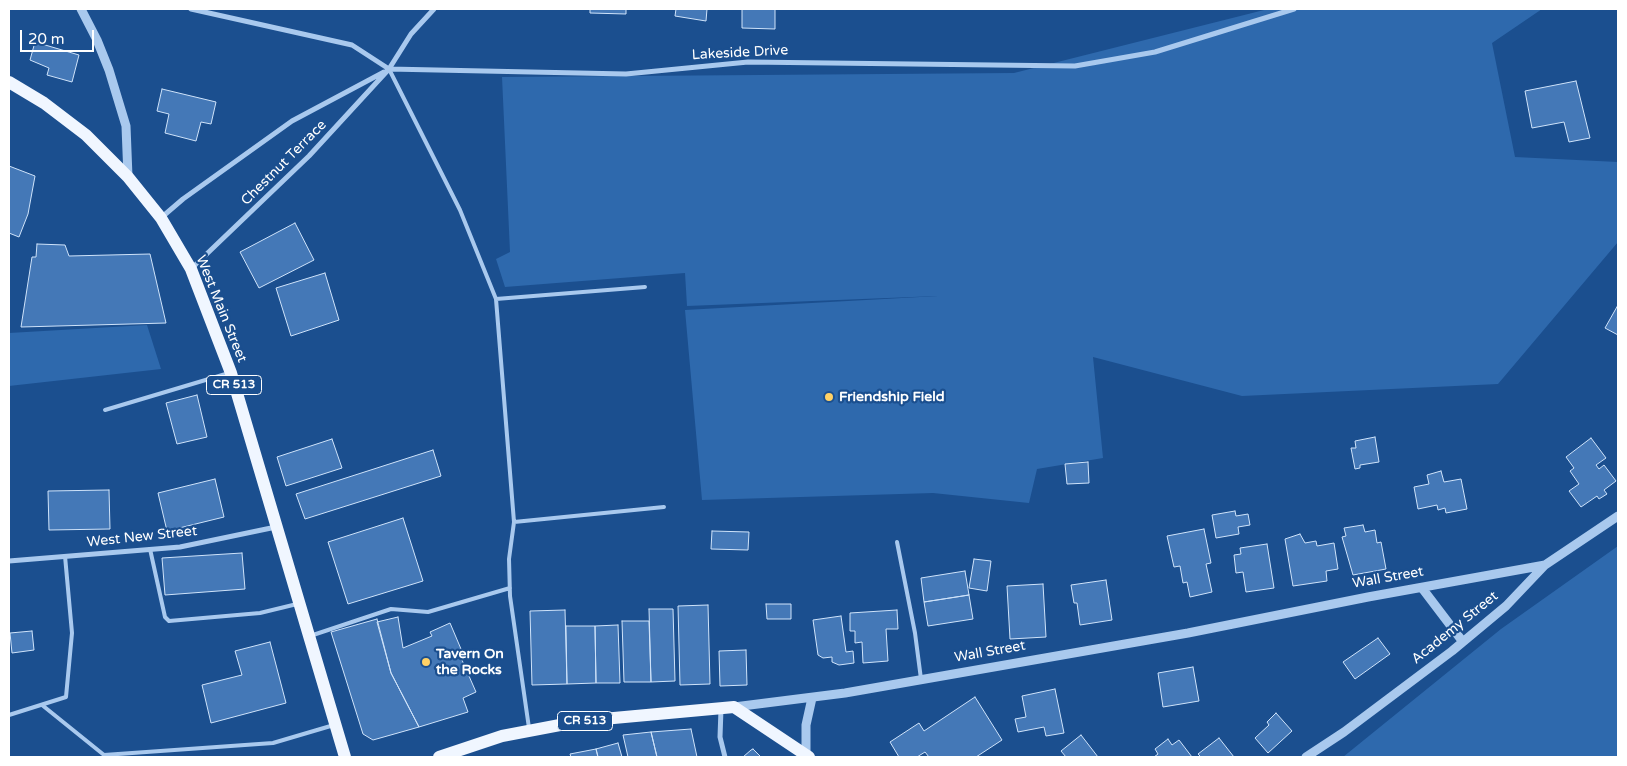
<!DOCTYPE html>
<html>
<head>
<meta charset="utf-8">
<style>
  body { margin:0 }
  #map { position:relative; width:1627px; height:766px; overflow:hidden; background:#1b4f8f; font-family:"Varela Round",sans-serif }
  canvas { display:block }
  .frame { position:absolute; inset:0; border:10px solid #fff; pointer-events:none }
  .scale { position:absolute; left:20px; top:30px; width:74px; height:22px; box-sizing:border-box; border:2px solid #fff; border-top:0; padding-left:6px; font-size:15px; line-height:18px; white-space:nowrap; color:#fff; -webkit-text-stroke:4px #1b4f8f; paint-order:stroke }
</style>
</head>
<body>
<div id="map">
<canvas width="1627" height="766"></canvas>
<div class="frame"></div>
<div class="scale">20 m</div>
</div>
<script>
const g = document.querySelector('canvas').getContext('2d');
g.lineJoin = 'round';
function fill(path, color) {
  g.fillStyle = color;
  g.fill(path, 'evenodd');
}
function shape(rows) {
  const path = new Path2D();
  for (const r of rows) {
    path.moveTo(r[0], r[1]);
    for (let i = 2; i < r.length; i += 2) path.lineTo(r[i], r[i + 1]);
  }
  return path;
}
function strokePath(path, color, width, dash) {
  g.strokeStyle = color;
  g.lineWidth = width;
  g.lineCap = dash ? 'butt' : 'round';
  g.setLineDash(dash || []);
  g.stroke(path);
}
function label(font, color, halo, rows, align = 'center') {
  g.font = font + ' "Varela Round",sans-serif';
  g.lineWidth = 4.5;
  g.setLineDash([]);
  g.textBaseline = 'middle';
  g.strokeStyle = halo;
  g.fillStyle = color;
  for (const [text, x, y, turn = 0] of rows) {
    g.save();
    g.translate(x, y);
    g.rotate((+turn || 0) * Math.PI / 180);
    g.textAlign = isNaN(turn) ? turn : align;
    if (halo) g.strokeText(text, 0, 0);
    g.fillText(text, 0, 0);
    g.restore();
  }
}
fill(shape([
  [1268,9,1542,9,1492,43,1515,157,1618,162,1618,242,1498,384,1242,396,1093,357,1103,458,1037,469,1029,503,933,493,702,500,685,310,938,296,687,306,685,273,505,287,496,259,510,252,502,77,1014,73],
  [147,325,161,369,9,386,9,333],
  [1618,546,1618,757,1343,757,1501,629]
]), '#2e69ad');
const building = shape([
  [590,9,626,9,626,14,590,13,590,9],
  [676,9,707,9,706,21,675,16,676,9],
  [742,9,775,9,775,29,742,28,742,9],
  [35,42,79,55,72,82,47,75,49,68,30,60,35,42],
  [1576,81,1590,138,1569,142,1564,122,1532,128,1525,91,1576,81],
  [162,89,216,102,211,124,201,122,196,141,165,133,169,114,157,111,162,89],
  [9,166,35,176,28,214,19,237,9,233,9,166],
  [295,223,314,260,259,288,240,252,295,223],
  [37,244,65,245,69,256,150,254,166,323,21,327,32,257,36,257,37,244],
  [325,273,339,320,291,336,276,288,325,273],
  [1618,305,1618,335,1605,328,1618,305],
  [197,395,207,437,177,444,166,403,197,395],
  [1375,437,1379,462,1360,465,1360,468,1355,469,1351,448,1356,448,1355,441,1375,437],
  [1591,438,1606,458,1596,465,1599,469,1604,465,1616,481,1604,490,1607,494,1599,499,1597,496,1581,507,1569,491,1579,484,1570,471,1574,468,1566,457,1591,438],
  [332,439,342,468,286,486,277,457,332,439],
  [433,450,441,476,305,519,296,494,433,450],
  [1088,462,1089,483,1067,484,1065,464,1088,462],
  [1441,471,1444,482,1461,479,1467,509,1446,513,1445,508,1438,510,1437,505,1418,509,1414,487,1429,484,1427,475,1441,471],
  [215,479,224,517,167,531,158,493,215,479],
  [109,490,110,529,49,530,48,491,109,490],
  [1235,511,1236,516,1248,514,1250,525,1238,527,1239,534,1216,538,1212,515,1235,511],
  [403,518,423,581,348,604,328,542,403,518],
  [1363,525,1365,532,1375,530,1377,543,1381,542,1386,569,1353,575,1342,537,1346,536,1344,528,1363,525],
  [1204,529,1211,563,1206,564,1212,592,1190,597,1187,582,1183,583,1180,566,1174,567,1167,536,1204,529],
  [712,531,749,532,748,550,711,549,712,531],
  [1300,534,1305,543,1316,541,1317,546,1334,543,1338,569,1326,571,1327,581,1293,586,1285,539,1300,534],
  [1267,544,1274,588,1246,592,1243,572,1236,573,1234,555,1241,554,1240,548,1267,544],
  [242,553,245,589,165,595,162,558,242,553],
  [974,559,991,561,987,591,969,588,974,559],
  [965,571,969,595,924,602,921,578,965,571],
  [1106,580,1112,620,1080,625,1077,603,1074,603,1071,585,1106,580],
  [1043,584,1046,637,1010,639,1007,586,1043,584],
  [969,595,973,619,928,626,924,602,969,595],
  [766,604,791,604,791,619,767,619,766,604],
  [708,605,710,684,680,685,678,606,708,605],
  [649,609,673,609,675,681,651,682,649,609],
  [565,610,567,684,532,685,530,611,565,610],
  [897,610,898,629,886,629,888,661,863,663,862,642,855,643,855,631,850,631,850,613,897,610],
  [841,616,846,652,853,651,854,663,839,665,832,662,832,657,823,658,818,655,813,620,841,616],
  [398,617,403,648,432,636,430,632,450,623,461,649,458,651,476,692,463,698,468,712,419,727,391,673,377,622,398,617],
  [377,619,391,673,419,727,373,740,363,734,331,632,377,619],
  [622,621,649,621,651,682,624,682,622,621],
  [618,625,620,683,596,683,595,626,618,625],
  [566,626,595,626,596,683,567,684,566,626],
  [32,631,34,650,12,653,10,633,32,631],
  [1378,638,1390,654,1355,679,1343,662,1378,638],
  [270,642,286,703,211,723,202,685,242,675,235,651,270,642],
  [746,650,747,685,720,686,719,651,746,650],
  [1193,667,1199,701,1163,707,1158,673,1193,667],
  [1055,689,1064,733,1046,736,1044,727,1018,732,1015,719,1026,717,1022,696,1055,689],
  [975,697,1002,740,976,757,929,757,925,752,917,757,899,757,890,742,919,723,924,731,975,697],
  [1276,713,1292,731,1268,753,1255,738,1269,725,1267,722,1276,713],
  [691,729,697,757,657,757,651,732,691,729],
  [651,732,657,757,628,757,623,735,651,732],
  [1081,735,1098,757,1066,757,1061,751,1081,735],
  [1219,738,1234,757,1201,757,1198,754,1219,738],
  [1168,739,1172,745,1179,740,1192,757,1154,757,1158,754,1155,749,1168,739],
  [618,743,622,757,598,757,596,749,618,743],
  [596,749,598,757,571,757,570,754,596,749],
  [753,749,761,757,743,757,751,750,753,749]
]);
fill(building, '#4478b7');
strokePath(building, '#cfe3fa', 1);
strokePath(shape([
  [389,69,460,210,496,299,514,522,509,559,510,596,529,728],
  [496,299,645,287],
  [105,410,229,373],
  [514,522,664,507],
  [897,542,915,633,921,679],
  [150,549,165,617,169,621,260,613,297,604],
  [310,636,391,609,428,612,510,588],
  [42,705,104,755,273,743,334,725],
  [9,715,66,697,72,633,65,556]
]), '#a9c9ee', 4);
strokePath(shape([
  [191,9,352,45,389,69,626,74,748,62,1075,66,1155,52,1294,9],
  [162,217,183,199,292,121,384,72],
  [191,269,309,156,389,69,411,34,434,9],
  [9,561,180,547,276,527],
  [721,709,720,737,725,757]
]), '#a9c9ee', 5);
strokePath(shape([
  [81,9,97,40,109,70,126,126,128,177],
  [1422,588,1463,642],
  [734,707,845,693,1188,633,1368,597,1545,565],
  [806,754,806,725,812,698],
  [1306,757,1344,732,1452,651,1506,606,1545,565,1618,516]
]), '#a9c9ee', 9);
strokePath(shape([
  [9,82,44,103,86,135,128,177,161,218,191,269,231,373,345,757],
  [439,757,502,736,581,721,734,707,809,757]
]), '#f0f6ff', 12);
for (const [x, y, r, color] of [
  [829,397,5,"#ffd166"],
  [426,662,5,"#ffd166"]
]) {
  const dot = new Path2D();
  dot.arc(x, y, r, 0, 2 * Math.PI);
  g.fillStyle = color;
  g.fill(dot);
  strokePath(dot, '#1b4f8f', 2);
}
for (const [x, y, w] of [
  [234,385,55],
  [585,721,55]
]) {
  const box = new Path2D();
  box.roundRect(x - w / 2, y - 9.5, w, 19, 4);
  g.fillStyle = '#1b4f8f';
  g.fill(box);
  strokePath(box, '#fff', 1);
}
label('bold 12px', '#fff', null, [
  ["CR 513",234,385],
  ["CR 513",585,721]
]);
label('14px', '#fff', '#1b4f8f', [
  ["Lakeside Drive",740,53,-3],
  ["Chestnut Terrace",284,163,-45],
  ["West Main Street",221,309,68],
  ["West New Street",142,537,-6],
  ["Wall Street",1388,578,-10],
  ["Academy Street",1455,628,-39],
  ["Wall Street",990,652,-10]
]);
label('bold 14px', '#fff', '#1b4f8f', [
  ["Friendship Field",839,397],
  ["Tavern On",436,654],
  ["the Rocks",436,670]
], 'left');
</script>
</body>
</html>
